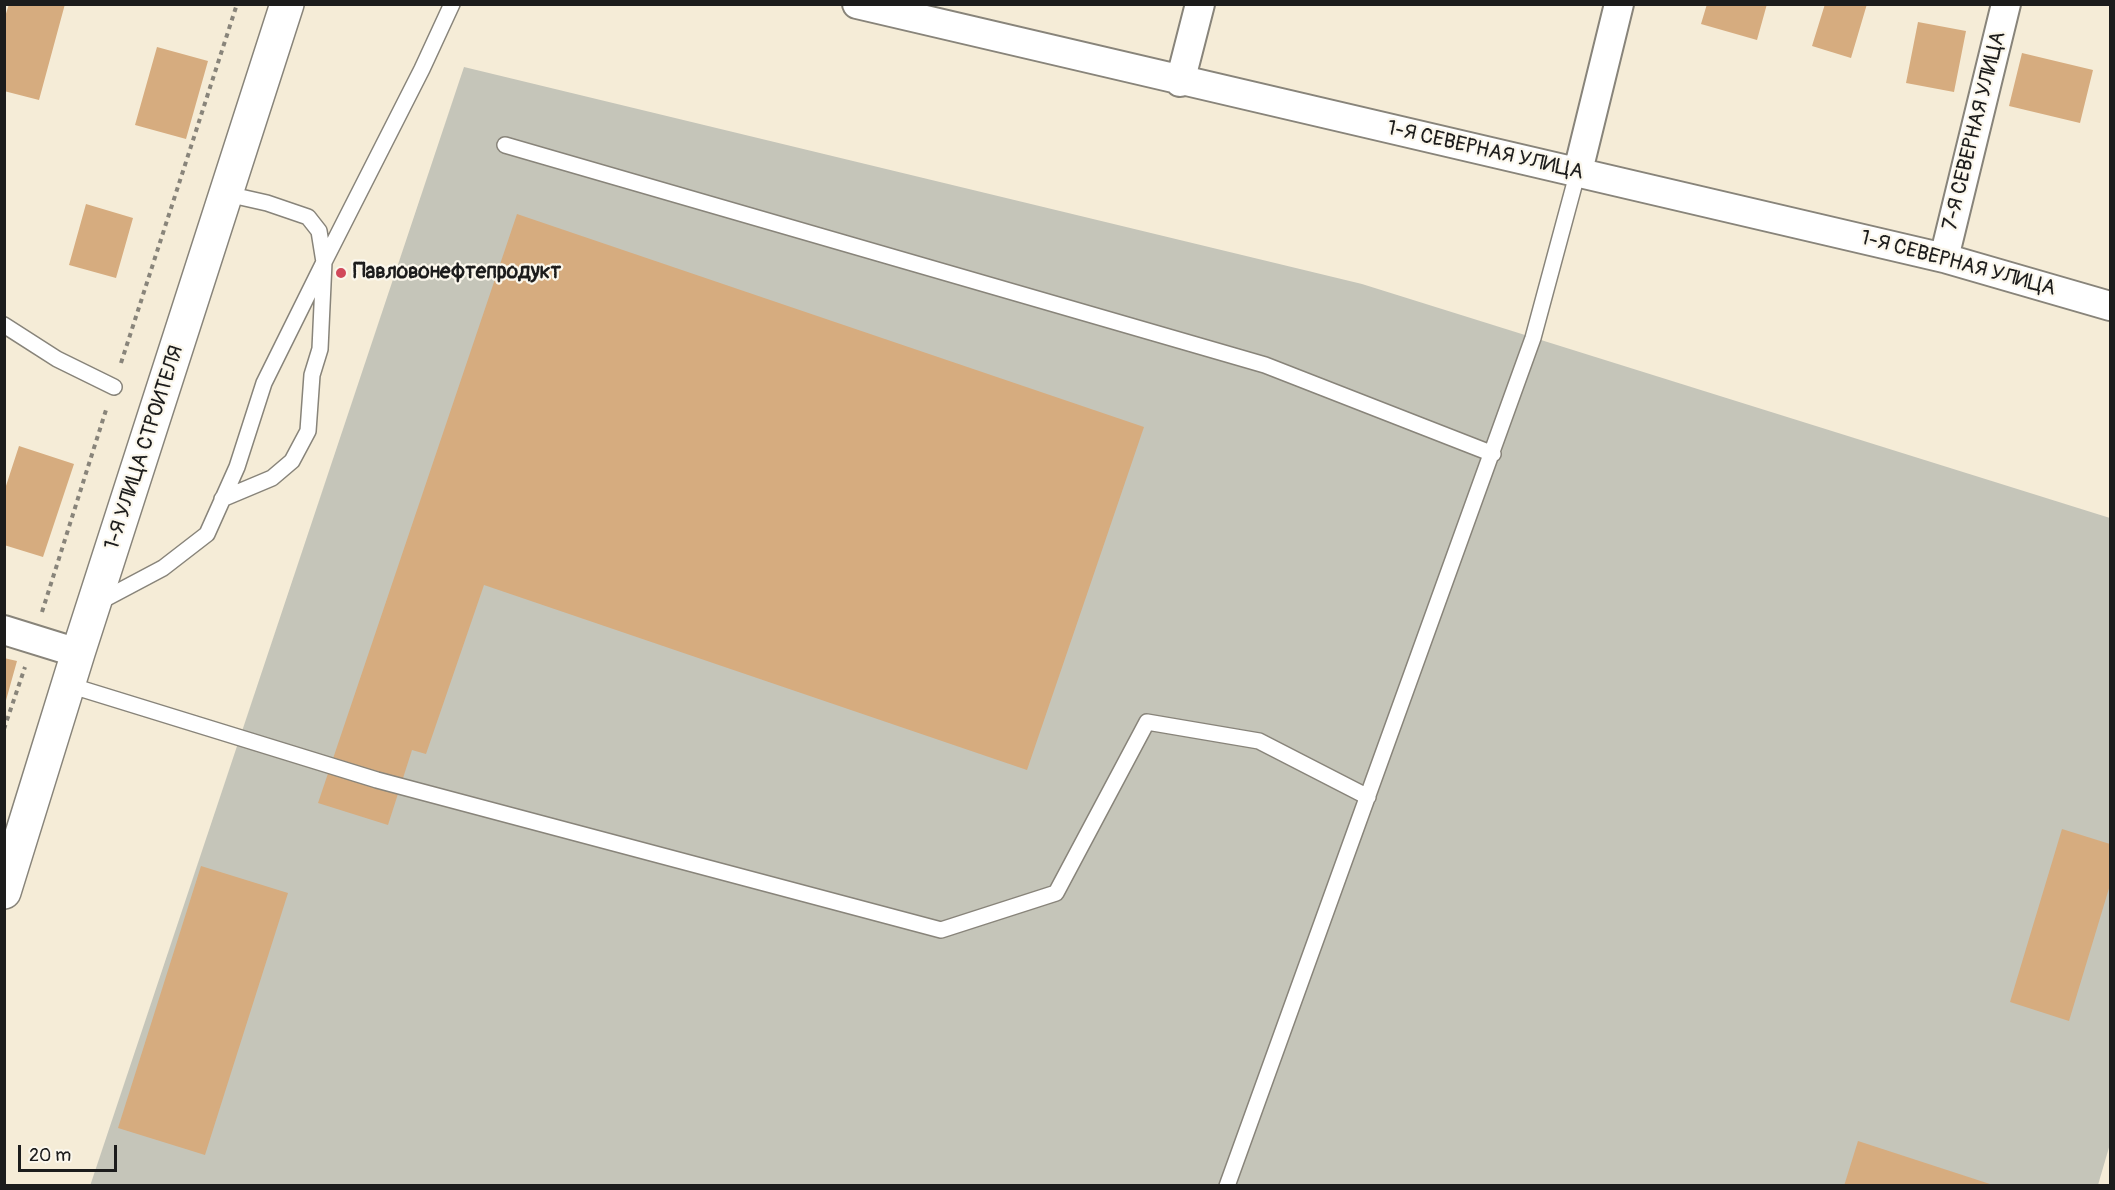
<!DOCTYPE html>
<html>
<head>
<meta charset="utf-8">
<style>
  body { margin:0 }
  #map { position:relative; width:2115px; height:1190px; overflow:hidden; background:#f5ecd7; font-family:Pangolin,sans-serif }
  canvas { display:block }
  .frame { position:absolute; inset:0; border:6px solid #1c1c1c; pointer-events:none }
  .scale { position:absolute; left:18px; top:1145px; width:99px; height:27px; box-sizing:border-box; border:3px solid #1c1c1c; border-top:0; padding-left:8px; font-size:18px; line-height:21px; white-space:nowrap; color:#1c1c1c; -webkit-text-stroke:4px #fbf7ec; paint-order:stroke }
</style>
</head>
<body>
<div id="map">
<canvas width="2115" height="1190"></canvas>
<div class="frame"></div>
<div class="scale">20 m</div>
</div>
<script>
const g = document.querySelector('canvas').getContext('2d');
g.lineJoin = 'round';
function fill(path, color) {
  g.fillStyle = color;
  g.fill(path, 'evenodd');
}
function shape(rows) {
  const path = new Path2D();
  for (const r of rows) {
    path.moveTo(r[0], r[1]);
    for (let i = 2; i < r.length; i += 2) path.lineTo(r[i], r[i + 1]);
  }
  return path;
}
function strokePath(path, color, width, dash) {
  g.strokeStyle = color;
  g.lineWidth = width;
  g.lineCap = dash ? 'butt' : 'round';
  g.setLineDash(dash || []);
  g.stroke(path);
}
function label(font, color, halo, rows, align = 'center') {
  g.font = font + ' Pangolin,sans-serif';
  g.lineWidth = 4.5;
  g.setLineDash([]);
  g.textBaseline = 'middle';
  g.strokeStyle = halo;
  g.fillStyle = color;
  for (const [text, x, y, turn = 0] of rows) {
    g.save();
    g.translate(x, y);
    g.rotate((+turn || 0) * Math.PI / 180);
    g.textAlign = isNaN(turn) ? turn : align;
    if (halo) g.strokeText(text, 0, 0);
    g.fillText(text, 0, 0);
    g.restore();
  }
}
fill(shape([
  [464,67,1362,284,2110,518,2110,1144,2098,1185,90,1186]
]), '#c5c5b9');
fill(shape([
  [9,4,65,4,39,100,4,91,4,20],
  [1707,4,1767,4,1757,40,1701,24],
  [1825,4,1867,4,1851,58,1812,46],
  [1918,22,1966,31,1954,92,1906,83],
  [157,47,208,61,186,139,135,125],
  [2022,53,2093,70,2080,123,2009,106],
  [86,204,133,218,116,278,69,265],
  [517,214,1144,427,1027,770,484,585,426,754,412,750,388,825,318,803],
  [19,446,74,464,43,557,4,545,4,492],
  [4,658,17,661,5,704,4,704],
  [2062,829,2110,844,2110,885,2069,1021,2010,1002],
  [201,866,288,893,205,1155,118,1128],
  [1858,1141,1993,1185,1993,1186,1844,1186]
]), '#d6ac7f');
const service = shape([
  [505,145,1265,365,1493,454],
  [4,325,57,359,114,387],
  [222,499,272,478,292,461,308,431,312,375,320,349,324,262,422,69,452,4],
  [97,603,163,568,207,534,237,467,264,383,324,262,319,231,308,217,267,203,227,194],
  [69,685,377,780,941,930,1056,893,1147,722,1259,741,1368,797],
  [1227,1186,1533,338,1578,171]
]);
const minor = shape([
  [857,4,1944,258,2110,306],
  [1180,82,1200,4],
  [1578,171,1619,4],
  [1944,258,2006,4],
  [4,630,78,653]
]);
const tertiary = shape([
  [4,892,78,653,287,4]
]);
strokePath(service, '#88847a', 18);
strokePath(minor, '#88847a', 32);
strokePath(tertiary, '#88847a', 36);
strokePath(shape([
  [121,363,237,4],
  [42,612,106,410],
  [4,729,25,667]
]), '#88847a', 4, [4.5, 4.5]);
strokePath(service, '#fff', 15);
strokePath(minor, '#fff', 28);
strokePath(tertiary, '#fff', 33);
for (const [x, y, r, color] of [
  [341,273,6,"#d1495b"]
]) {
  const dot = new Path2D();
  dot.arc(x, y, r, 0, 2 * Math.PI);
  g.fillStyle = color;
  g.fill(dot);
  strokePath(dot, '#fbf7ec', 2);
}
label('21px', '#1c1c1c', '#fbf7ec', [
  ["7-Я СЕВЕРНАЯ УЛИЦА",1975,131,-76],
  ["1-Я СЕВЕРНАЯ УЛИЦА",1485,151,13],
  ["1-Я СЕВЕРНАЯ УЛИЦА",1958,264,15],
  ["1-Я УЛИЦА СТРОИТЕЛЯ",145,448,-72]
]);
label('bold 21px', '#1c1c1c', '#fbf7ec', [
  ["Павловонефтепродукт",353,273]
], 'left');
</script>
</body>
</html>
